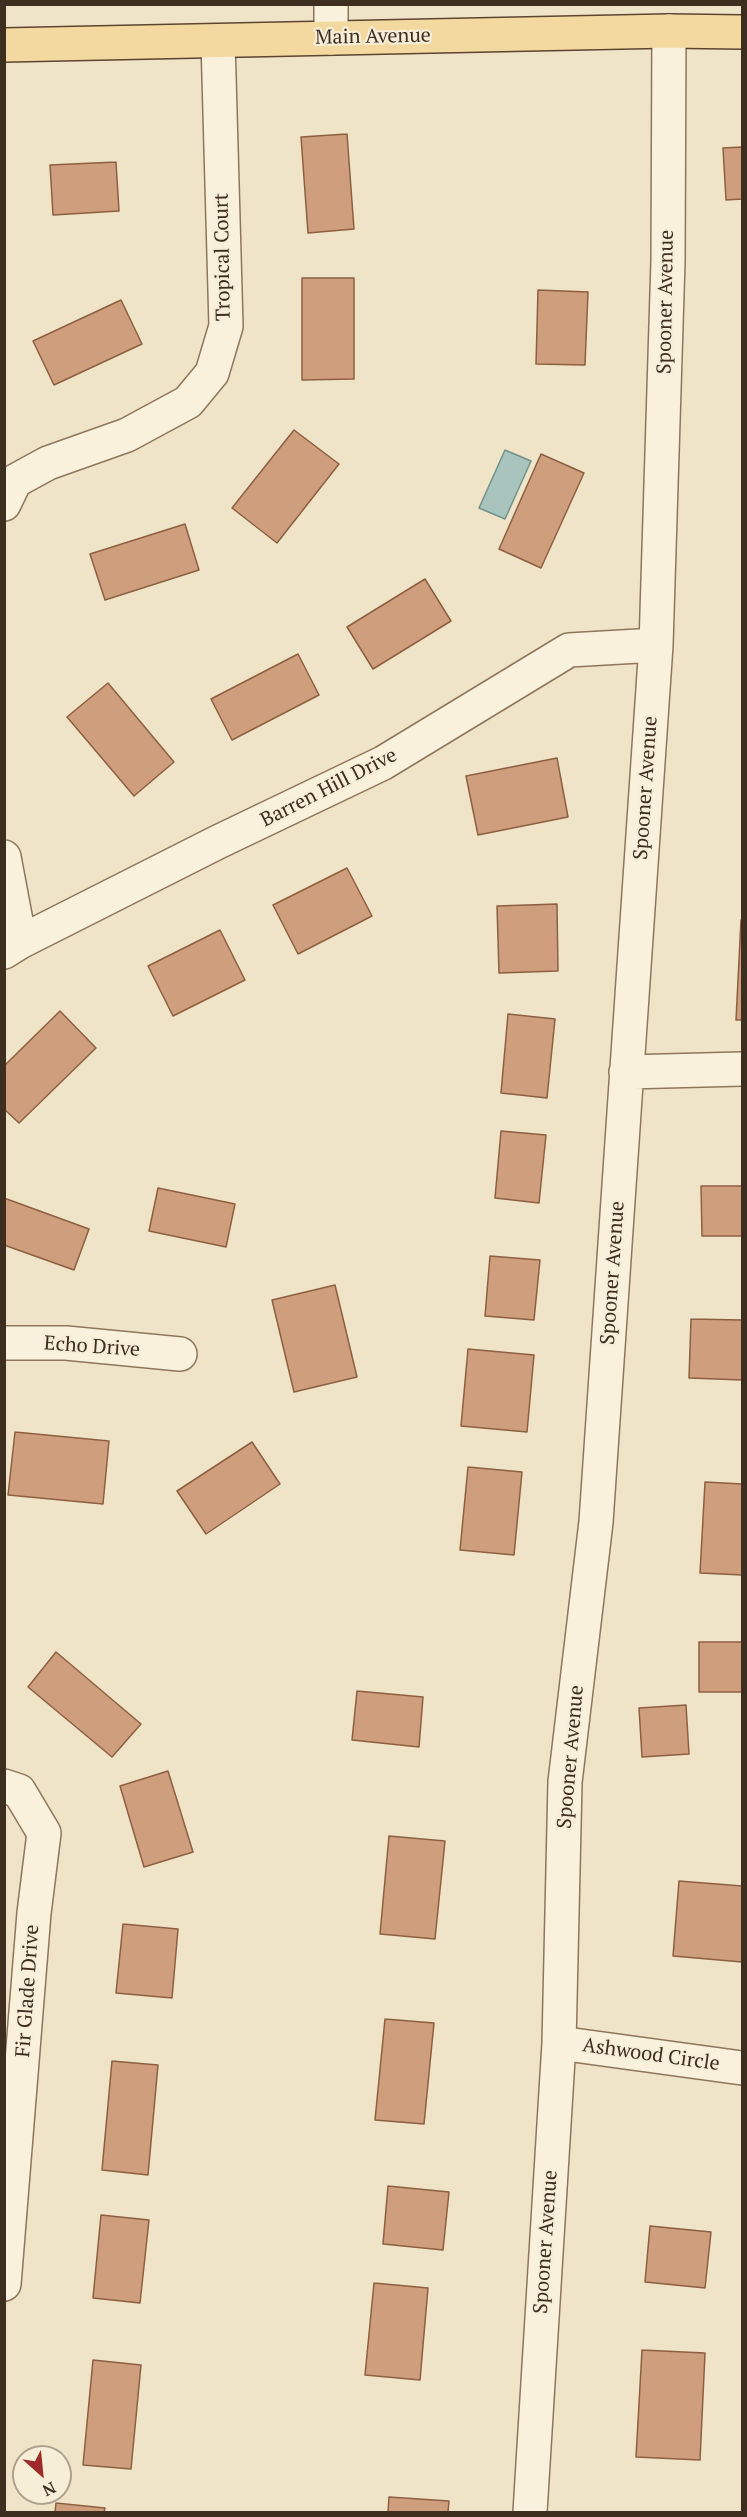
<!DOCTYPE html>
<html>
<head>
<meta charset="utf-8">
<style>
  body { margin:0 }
  #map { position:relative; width:747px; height:2517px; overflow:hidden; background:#f0e4c8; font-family:"PT Serif",serif }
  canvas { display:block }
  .frame { position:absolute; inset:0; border:6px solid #3d2e20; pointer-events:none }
  .north { position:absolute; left:12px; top:2445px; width:60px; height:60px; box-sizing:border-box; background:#f7eed8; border:2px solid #ada18e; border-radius:50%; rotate:153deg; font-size:16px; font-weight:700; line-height:24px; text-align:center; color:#3d2e20 }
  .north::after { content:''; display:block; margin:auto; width:21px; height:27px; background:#9e2a2b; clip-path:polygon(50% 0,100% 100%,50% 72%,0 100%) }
</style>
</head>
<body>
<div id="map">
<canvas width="747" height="2517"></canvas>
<div class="frame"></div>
<div class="north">N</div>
</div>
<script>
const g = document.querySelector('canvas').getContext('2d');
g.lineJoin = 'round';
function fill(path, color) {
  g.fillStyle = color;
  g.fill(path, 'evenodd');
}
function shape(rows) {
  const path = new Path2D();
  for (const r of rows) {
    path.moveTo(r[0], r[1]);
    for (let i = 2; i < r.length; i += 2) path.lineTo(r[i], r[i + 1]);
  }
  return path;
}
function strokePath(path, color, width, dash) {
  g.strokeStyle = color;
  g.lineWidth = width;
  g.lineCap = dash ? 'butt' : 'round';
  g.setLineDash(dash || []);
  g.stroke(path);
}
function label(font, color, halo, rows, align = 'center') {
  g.font = font + ' "PT Serif",serif';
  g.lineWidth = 4.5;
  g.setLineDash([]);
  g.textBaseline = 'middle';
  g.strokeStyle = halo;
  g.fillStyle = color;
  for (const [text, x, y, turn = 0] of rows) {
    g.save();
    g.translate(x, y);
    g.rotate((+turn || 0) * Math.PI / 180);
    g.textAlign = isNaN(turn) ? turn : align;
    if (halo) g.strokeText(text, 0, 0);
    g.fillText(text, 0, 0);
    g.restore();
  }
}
const water = shape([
  [505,450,531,461,505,519,479,508,505,450]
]);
fill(water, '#a9c4bc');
strokePath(water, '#6f938a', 1.5);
const building = shape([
  [347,134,354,229,308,233,301,137,347,134],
  [742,147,742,199,726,200,723,148,742,147],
  [116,162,119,211,53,215,50,165,116,162],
  [302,278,354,278,354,379,302,380,302,278],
  [538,290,588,292,585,365,536,364,538,290],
  [121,300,142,344,54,385,33,341,121,300],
  [294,430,339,464,277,543,232,508,294,430],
  [541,454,584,473,541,568,499,549,541,454],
  [185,524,199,570,105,600,90,554,185,524],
  [425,579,451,621,373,669,347,627,425,579],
  [298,654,319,695,232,740,211,699,298,654],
  [108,683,174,762,134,796,67,717,108,683],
  [557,758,568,817,478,835,466,776,557,758],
  [347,868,372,916,298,954,273,905,347,868],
  [557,904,558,971,499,973,497,906,557,904],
  [741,920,742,921,742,1020,736,1020,741,920],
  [220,930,245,980,173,1016,148,966,220,930],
  [60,1011,96,1048,19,1123,4,1109,4,1066,60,1011],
  [508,1014,555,1019,547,1098,501,1093,508,1014],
  [501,1131,546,1135,539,1203,495,1198,501,1131],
  [701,1186,742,1186,742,1236,702,1236,701,1186],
  [158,1188,235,1204,226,1247,149,1231,158,1188],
  [4,1198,89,1229,74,1270,4,1245,4,1198],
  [490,1256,540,1260,534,1320,485,1316,490,1256],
  [335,1285,357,1377,294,1392,272,1300,335,1285],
  [691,1319,742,1320,742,1380,689,1378,691,1319],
  [468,1349,534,1355,527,1432,461,1426,468,1349],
  [15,1432,109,1441,103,1504,8,1495,15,1432],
  [252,1442,280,1484,206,1534,177,1491,252,1442],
  [468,1467,522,1472,514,1555,460,1550,468,1467],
  [705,1482,742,1484,742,1575,700,1573,705,1482],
  [699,1642,742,1642,742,1692,699,1692,699,1642],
  [56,1652,141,1724,112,1757,28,1687,56,1652],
  [357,1691,423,1697,419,1747,352,1740,357,1691],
  [686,1705,689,1754,642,1757,639,1708,686,1705],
  [168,1771,193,1852,144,1867,120,1786,168,1771],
  [389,1836,445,1841,435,1939,380,1934,389,1836],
  [679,1881,742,1886,742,1962,673,1956,679,1881],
  [123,1924,178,1929,172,1998,116,1993,123,1924],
  [385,2019,434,2023,424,2124,375,2120,385,2019],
  [112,2061,158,2065,148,2175,102,2170,112,2061],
  [388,2186,449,2192,443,2250,383,2244,388,2186],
  [101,2215,149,2220,140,2303,93,2298,101,2215],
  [650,2226,711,2232,705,2288,645,2282,650,2226],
  [374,2283,428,2288,420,2380,365,2375,374,2283],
  [642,2350,705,2353,700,2460,636,2457,642,2350],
  [93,2360,141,2365,131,2469,83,2465,93,2360],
  [389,2497,449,2501,448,2512,388,2512,389,2497],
  [56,2503,105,2508,104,2512,55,2512,56,2503]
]);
fill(building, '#cf9f7d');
strokePath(building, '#8d5f41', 1.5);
const minor = shape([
  [331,4,331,38],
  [4,504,15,481,48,463,127,435,188,402,212,373,226,326,218,41],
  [4,857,20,942],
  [4,952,20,942,218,842,383,763,569,650,656,645],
  [626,1072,742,1069],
  [4,1343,66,1343,180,1354],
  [4,1786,19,1791,44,1833,34,1913,4,2284],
  [559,2043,742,2068],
  [530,2512,559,2043,565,1782,596,1522,656,645,668,261,669,31]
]);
const major = shape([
  [4,45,669,31,742,32]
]);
strokePath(minor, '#8d765c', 36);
strokePath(major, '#5b4430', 36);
strokePath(minor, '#faf1dc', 33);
strokePath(major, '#f3d9a0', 33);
label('20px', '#3d2e20', '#f7eed8', [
  ["Main Avenue",373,37,-1],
  ["Tropical Court",223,257,-91],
  ["Spooner Avenue",666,302,-89],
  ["Barren Hill Drive",329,788,-27],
  ["Spooner Avenue",646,788,-86],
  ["Spooner Avenue",613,1273,-86],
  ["Echo Drive",92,1347,4],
  ["Spooner Avenue",571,1757,-85],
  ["Fir Glade Drive",28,1991,-86],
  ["Ashwood Circle",651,2055,8],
  ["Spooner Avenue",546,2242,-86]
]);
</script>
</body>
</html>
